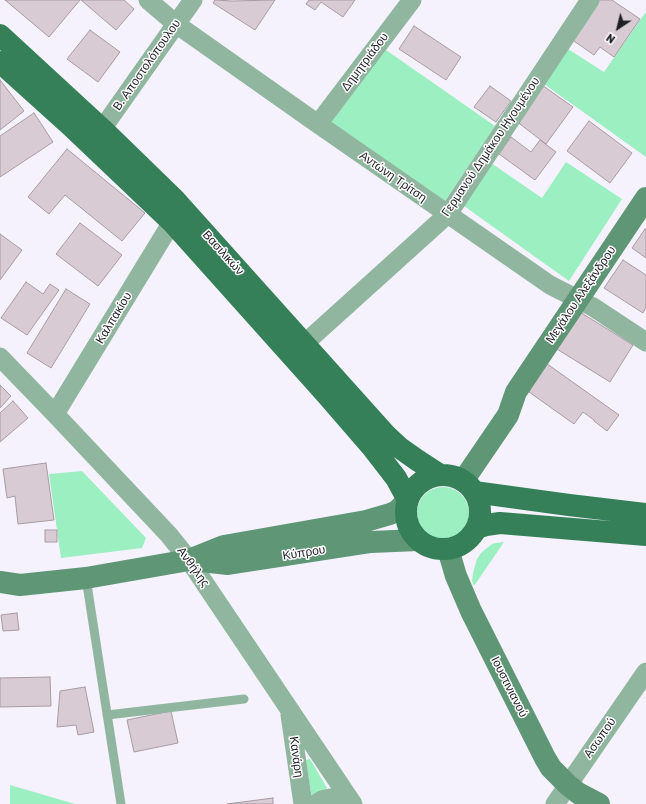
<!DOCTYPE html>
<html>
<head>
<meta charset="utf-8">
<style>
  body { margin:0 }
  #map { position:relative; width:646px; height:804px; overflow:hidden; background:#f5f2fd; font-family:Rubik,sans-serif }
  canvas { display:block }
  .north { position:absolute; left:598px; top:8px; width:40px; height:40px; -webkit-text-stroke:3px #fff; paint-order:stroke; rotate:215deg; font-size:11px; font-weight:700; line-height:16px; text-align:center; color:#1f1e23 }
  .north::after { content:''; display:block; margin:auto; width:14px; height:18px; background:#1f1e23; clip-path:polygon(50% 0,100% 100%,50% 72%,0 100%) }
</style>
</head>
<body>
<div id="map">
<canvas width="646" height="804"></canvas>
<div class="north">N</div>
</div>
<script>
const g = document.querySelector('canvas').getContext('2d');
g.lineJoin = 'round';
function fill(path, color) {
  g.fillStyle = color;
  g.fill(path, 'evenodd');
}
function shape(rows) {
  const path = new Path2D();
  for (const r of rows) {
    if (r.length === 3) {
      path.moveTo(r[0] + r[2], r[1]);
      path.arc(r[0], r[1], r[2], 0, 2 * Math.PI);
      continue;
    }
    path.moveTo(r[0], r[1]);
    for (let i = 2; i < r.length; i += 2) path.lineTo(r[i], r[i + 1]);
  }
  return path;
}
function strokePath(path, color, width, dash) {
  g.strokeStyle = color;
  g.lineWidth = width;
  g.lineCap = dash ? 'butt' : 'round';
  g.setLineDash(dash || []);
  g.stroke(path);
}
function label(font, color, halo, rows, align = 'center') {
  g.font = font + ' Rubik,sans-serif';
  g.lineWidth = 3;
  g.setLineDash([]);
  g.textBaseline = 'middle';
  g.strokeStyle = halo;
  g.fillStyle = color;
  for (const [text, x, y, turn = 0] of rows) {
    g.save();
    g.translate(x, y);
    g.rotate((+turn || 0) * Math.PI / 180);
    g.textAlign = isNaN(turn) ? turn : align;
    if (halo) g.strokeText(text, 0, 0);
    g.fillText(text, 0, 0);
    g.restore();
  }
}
fill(shape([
  [645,13,646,13,646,157,544,84,568,49,604,72],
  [386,50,495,126,445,201,331,122],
  [566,162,622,199,569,281,464,206,491,163,542,198],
  [82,471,146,538,142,548,61,558,49,474],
  [443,513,26],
  [504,542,474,586,472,581,473,573,477,559,481,553,487,548,492,544,496,543],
  [310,759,327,788,312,799,306,760],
  [10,785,75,804,10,804]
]), '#9befc1');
const building = shape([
  [5,0,80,0,49,37,5,0],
  [81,0,124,0,134,9,116,30,81,0],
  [215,0,232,1,275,0,255,30,213,3,215,0],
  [309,0,355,0,343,17,321,2,315,10,306,4,309,0],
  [598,0,612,0,640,19,614,57,600,47,594,55,571,39,598,0],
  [414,26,461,57,446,80,399,49,414,26],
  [90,30,120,52,98,82,67,59,90,30],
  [0,80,24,111,0,130,0,80],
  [542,85,573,107,546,144,516,121,542,85],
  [490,86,511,101,496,122,474,107,490,86],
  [34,113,53,142,0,177,0,136,34,113],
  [589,121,632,153,610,183,567,151,589,121],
  [511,137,531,152,540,140,556,152,535,180,499,154,511,137],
  [67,149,145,213,122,241,65,195,49,214,28,197,67,149],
  [80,223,122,255,98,286,56,254,80,223],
  [645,229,646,229,646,258,632,248,645,229],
  [0,234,22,250,0,280,0,234],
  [623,260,646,275,646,307,643,313,604,288,623,260],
  [26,282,43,294,50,284,59,290,27,335,1,318,26,282],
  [66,289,90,304,51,368,27,353,66,289],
  [575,309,633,345,610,382,552,346,575,309],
  [543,361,619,415,607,431,594,421,594,420,583,412,574,424,529,392,543,361],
  [0,385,11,396,0,408,0,385],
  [13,401,28,418,0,442,0,413,13,401],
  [46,463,54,520,18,524,15,496,7,498,3,469,46,463],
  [45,530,57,530,57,542,45,542,45,530],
  [17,613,19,630,3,631,1,615,17,613],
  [50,677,51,706,0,707,0,678,50,677],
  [85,687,94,732,78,735,76,725,57,727,60,691,85,687],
  [171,711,178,743,134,752,127,720,171,711],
  [273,798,273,804,227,804,273,798]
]);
fill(building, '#d9cbd4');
strokePath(building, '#a89ba3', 1);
strokePath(shape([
  [86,578,121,804],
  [107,715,244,699]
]), '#91b69f', 9);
strokePath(shape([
  [148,0,176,24,318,124,550,285,593,307,646,342],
  [318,124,412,0],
  [102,129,193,0],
  [304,344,448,214,590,0],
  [0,357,55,414,169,535,189,560,353,804],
  [55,414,172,222],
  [290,715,303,804],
  [316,804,322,800,330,798,337,798,351,802],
  [555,804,646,672]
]), '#91b69f', 19);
strokePath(shape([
  [463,481,508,415,516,392,646,198],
  [448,549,456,576,471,611,545,758,551,768,568,785,578,793,599,804],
  [192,560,228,564,371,542,418,540],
  [0,582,20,585,86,578,189,560,224,546,366,521,390,514,397,511,407,501]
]), '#5e9676', 22);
strokePath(shape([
  [0,35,102,129,176,201,386,435,400,448,417,460,440,475],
  [0,62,70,125,172,222,326,394,372,447,396,478,408,500],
  [443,512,37],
  [474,492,569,505,646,514],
  [477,528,486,525,500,523,646,535]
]), '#358059', 22);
label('12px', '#1f1e23', '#fff', [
  ["Δημητριάδου",365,62,-53],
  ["Β. Αποστολόπουλου",147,65,-55],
  ["Γερμανού Δημάκου Ηγουμένου",491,147,-56],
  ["Αντώνη Τρίτση",393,177,35],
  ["Βασιλικών",223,253,48],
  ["Μεγάλου Αλεξάνδρου",581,295,-56],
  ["Καλπακίου",114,318,-59],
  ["Κύπρου",304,553,-9],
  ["Ανθήλης",193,567,54],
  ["Ιουστινιανού",509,687,63],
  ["Ασωπού",600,738,-55],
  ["Κανάρη",296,757,82]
]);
</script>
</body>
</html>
